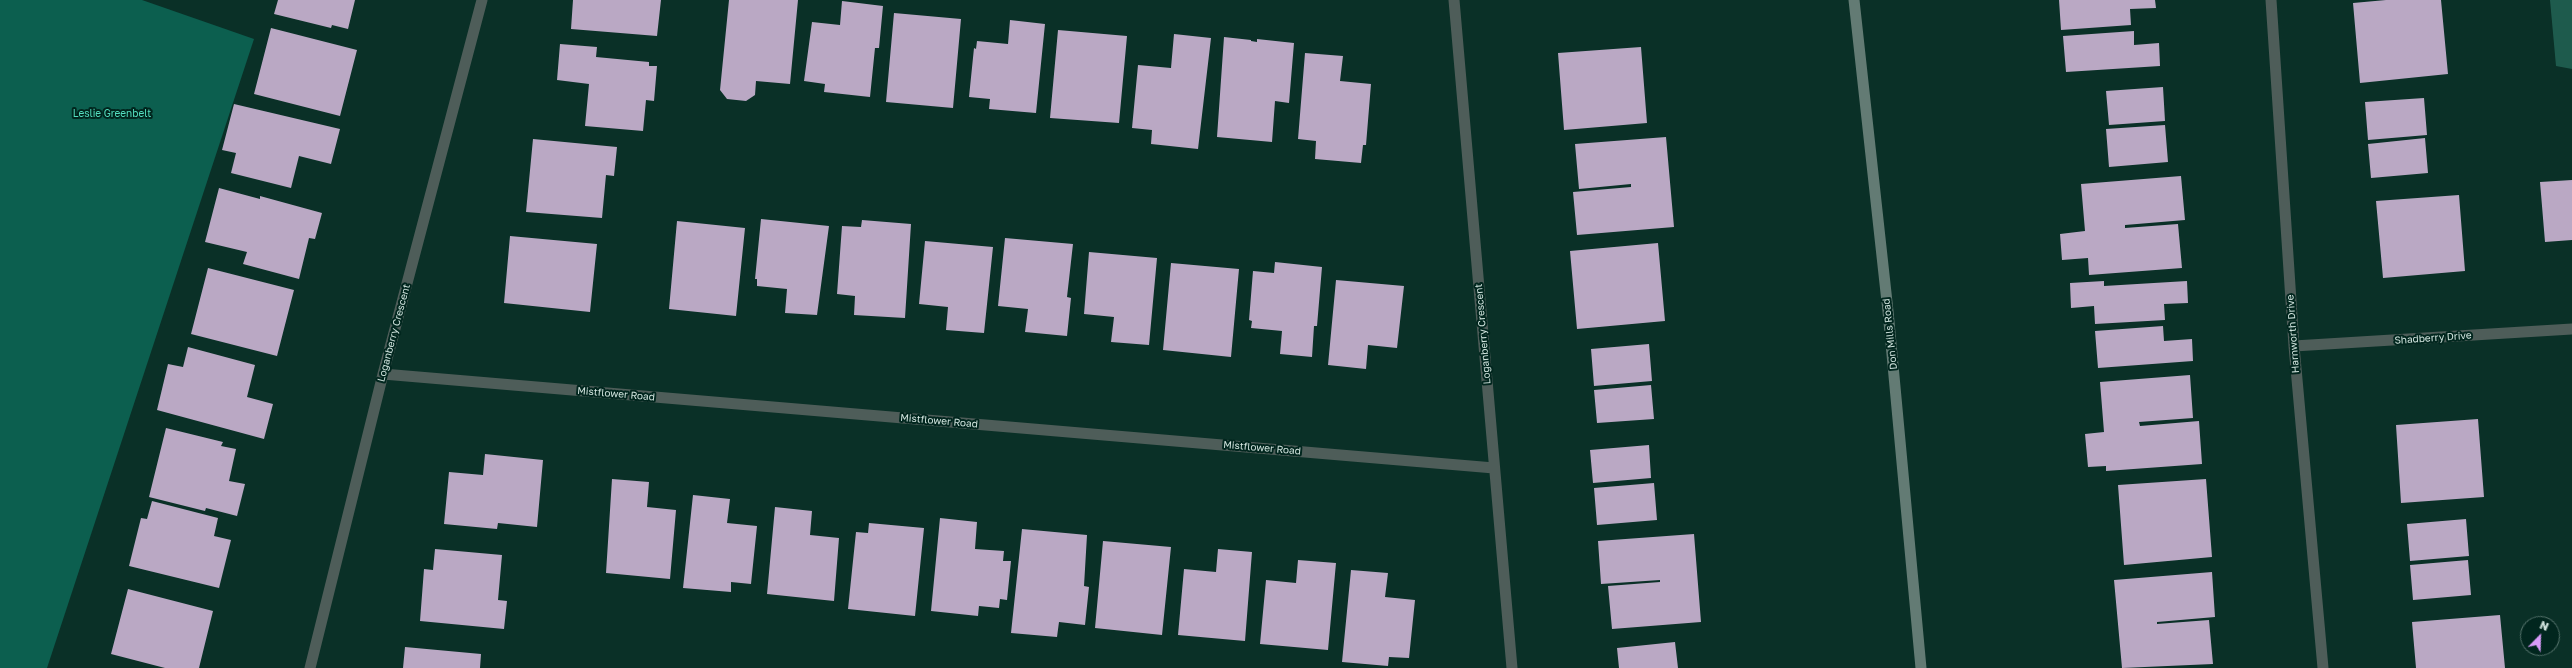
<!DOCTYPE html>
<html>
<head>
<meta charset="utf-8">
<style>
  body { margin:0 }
  #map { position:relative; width:2572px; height:668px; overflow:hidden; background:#0a3027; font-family:"Golos Text",sans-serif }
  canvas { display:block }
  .north { position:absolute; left:2520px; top:616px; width:40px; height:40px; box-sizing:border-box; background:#01261e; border:1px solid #54726b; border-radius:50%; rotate:23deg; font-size:11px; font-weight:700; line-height:16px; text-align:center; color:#d1e4de }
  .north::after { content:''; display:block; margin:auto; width:14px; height:18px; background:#d89bf8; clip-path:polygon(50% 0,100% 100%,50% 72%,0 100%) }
</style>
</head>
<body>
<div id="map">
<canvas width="2572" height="668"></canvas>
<div class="north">N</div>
</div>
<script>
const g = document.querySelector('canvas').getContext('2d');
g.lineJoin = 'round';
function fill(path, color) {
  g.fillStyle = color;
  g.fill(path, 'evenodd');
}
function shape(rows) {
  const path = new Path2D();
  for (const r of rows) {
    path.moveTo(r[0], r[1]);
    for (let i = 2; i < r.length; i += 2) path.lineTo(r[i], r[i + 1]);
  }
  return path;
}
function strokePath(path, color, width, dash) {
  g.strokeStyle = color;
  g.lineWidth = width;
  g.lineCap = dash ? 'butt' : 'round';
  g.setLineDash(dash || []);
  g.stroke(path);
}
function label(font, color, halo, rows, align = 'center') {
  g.font = font + ' "Golos Text",sans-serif';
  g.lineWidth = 4;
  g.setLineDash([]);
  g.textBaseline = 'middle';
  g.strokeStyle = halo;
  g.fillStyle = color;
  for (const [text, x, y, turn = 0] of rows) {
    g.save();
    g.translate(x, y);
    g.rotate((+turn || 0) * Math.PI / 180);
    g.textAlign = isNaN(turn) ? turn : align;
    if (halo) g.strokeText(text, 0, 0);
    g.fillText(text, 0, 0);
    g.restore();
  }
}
fill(shape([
  [2550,0,2572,0,2572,69,2556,66]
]), '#1e5b4d');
fill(shape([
  [0,0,142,0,254,39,47,668,0,668]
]), '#0c5f4f');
fill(shape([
  [278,0,355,0,348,29,332,25,331,28,274,14],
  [573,0,661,0,657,36,571,29],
  [729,0,798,0,790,84,756,81,755,95,746,101,727,99,720,90],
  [2059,0,2155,0,2156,8,2130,9,2131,25,2061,30],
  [2386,0,2441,0,2448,74,2360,83,2353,3],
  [842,1,883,6,879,48,875,48,870,97,824,92,825,84,804,81,812,22,840,25],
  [894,13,961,19,953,108,886,102],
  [1010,20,1045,24,1036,113,989,109,990,99,969,97,974,48,976,49,977,41,1008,44],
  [271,28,357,50,340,116,254,94],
  [1058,30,1127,36,1119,123,1050,118],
  [2134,31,2134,45,2159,43,2160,66,2066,72,2063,36],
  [1174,34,1211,38,1198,149,1151,144,1152,130,1132,128,1138,65,1171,68],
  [1224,37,1251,40,1251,41,1257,42,1257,39,1294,43,1289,103,1275,101,1272,142,1217,137],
  [560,44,597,47,596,57,649,62,649,66,657,66,654,101,646,100,643,131,585,126,589,84,557,80],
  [1641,47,1647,123,1564,130,1558,53],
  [1305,53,1343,56,1340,81,1371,84,1366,145,1363,145,1361,163,1315,159,1316,141,1298,139],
  [2163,87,2165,121,2109,125,2106,91],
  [2424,98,2427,135,2368,140,2365,102],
  [234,104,340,129,331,164,299,156,291,188,231,173,236,153,222,150],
  [2165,125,2168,162,2109,167,2106,129],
  [1666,137,1674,227,1577,235,1573,192,1631,187,1631,184,1579,189,1575,144],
  [2425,138,2428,173,2371,178,2368,144],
  [533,139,617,147,614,176,606,175,602,218,526,212],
  [2181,176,2185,220,2125,225,2125,228,2178,224,2182,268,2089,275,2088,258,2062,260,2060,234,2085,231,2081,184],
  [2572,180,2572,240,2545,242,2540,182],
  [219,188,260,199,260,196,322,213,315,239,309,238,299,279,243,264,247,252,205,242],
  [2459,195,2465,271,2383,278,2376,201],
  [761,219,829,226,817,315,785,313,787,289,757,286,757,279,755,279],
  [862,220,911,224,905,318,854,315,855,296,837,294,842,226,861,227],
  [677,221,745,228,736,316,669,309],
  [510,236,597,244,590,312,504,303],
  [1005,238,1073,244,1067,297,1071,298,1067,336,1025,332,1028,309,998,306],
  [925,241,993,247,984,333,946,330,948,307,919,304],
  [1658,243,1665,321,1577,329,1570,251],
  [1089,252,1157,258,1149,345,1111,342,1114,317,1084,314],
  [1275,262,1322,267,1317,326,1314,326,1312,357,1280,354,1282,331,1251,328,1252,321,1249,320,1253,271,1274,273],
  [1171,263,1239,269,1231,357,1163,350],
  [208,268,294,290,277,356,191,334],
  [1336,280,1404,286,1397,348,1368,345,1366,369,1328,365],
  [2104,281,2104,286,2187,281,2188,303,2164,304,2165,320,2095,324,2094,306,2071,308,2070,283],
  [2163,326,2164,341,2192,339,2193,361,2098,368,2095,331],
  [1649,344,1652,381,1594,386,1591,349],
  [188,347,255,365,247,397,273,404,264,439,157,410,168,364,183,367],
  [2190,375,2193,418,2139,422,2140,426,2199,421,2202,464,2106,471,2106,466,2088,467,2085,434,2104,432,2100,382],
  [1651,385,1654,419,1597,423,1594,390],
  [2478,419,2484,497,2401,503,2396,425],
  [166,428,223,442,221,446,236,449,229,481,245,484,237,516,206,508,205,511,149,497],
  [1649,445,1651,478,1593,483,1590,450],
  [485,454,543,460,537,527,498,523,497,529,444,524,449,472,483,475],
  [612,479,649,482,647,507,676,510,670,579,606,573],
  [2206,479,2212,557,2124,565,2118,485],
  [1654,483,1657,520,1597,525,1594,488],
  [693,495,730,499,727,523,757,526,751,584,731,582,731,592,683,588],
  [152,501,218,518,214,536,231,540,219,588,129,566,141,518,147,519],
  [775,507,812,511,810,535,839,538,834,601,767,594],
  [940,518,977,522,975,549,1004,551,1003,561,1011,561,1007,600,1000,599,999,608,979,606,978,616,931,611],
  [2466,519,2469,556,2410,561,2407,524],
  [869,523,924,528,915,616,848,609,856,532,868,533],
  [1022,529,1087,535,1084,586,1089,587,1085,625,1059,622,1057,637,1011,633],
  [1694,534,1701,622,1612,629,1608,586,1660,582,1660,580,1601,584,1598,541],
  [1103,541,1171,547,1162,635,1095,628],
  [435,549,502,555,498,600,507,601,504,629,420,621,424,569,433,570],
  [1218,549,1252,552,1245,641,1178,635,1184,569,1216,572],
  [1298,560,1336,563,1328,650,1260,644,1266,580,1296,583],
  [2468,560,2471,595,2413,600,2410,565],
  [1351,570,1388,573,1385,597,1415,600,1409,658,1389,657,1388,666,1342,662],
  [2212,572,2215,617,2157,622,2157,624,2209,620,2213,664,2122,668,2114,580],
  [128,589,213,611,199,668,165,668,111,654],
  [2500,615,2505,668,2416,668,2412,622],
  [1675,642,1678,668,1619,668,1617,648],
  [405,647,481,654,480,668,403,668]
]), '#baa8c4');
strokePath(shape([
  [1454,0,1512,668],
  [2271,0,2294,346,2323,668],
  [2294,346,2572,329],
  [383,374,1494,468],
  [310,668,383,374,482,0]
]), '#4e5d59', 11);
strokePath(shape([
  [1854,0,1888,311,1921,668]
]), '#637b74', 11);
label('10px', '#54debf', '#01261e', [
  ["Leslie Greenbelt",112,114]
]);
label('10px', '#d1e4de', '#01261e', [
  ["Loganberry Crescent",394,333,-75],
  ["Loganberry Crescent",1483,334,-95],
  ["Don Mills Road",1890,334,-96],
  ["Harnworth Drive",2293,334,-94],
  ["Shadberry Drive",2433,338,-4],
  ["Mistflower Road",616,394,5],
  ["Mistflower Road",939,421,5],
  ["Mistflower Road",1262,448,5]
]);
</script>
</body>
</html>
